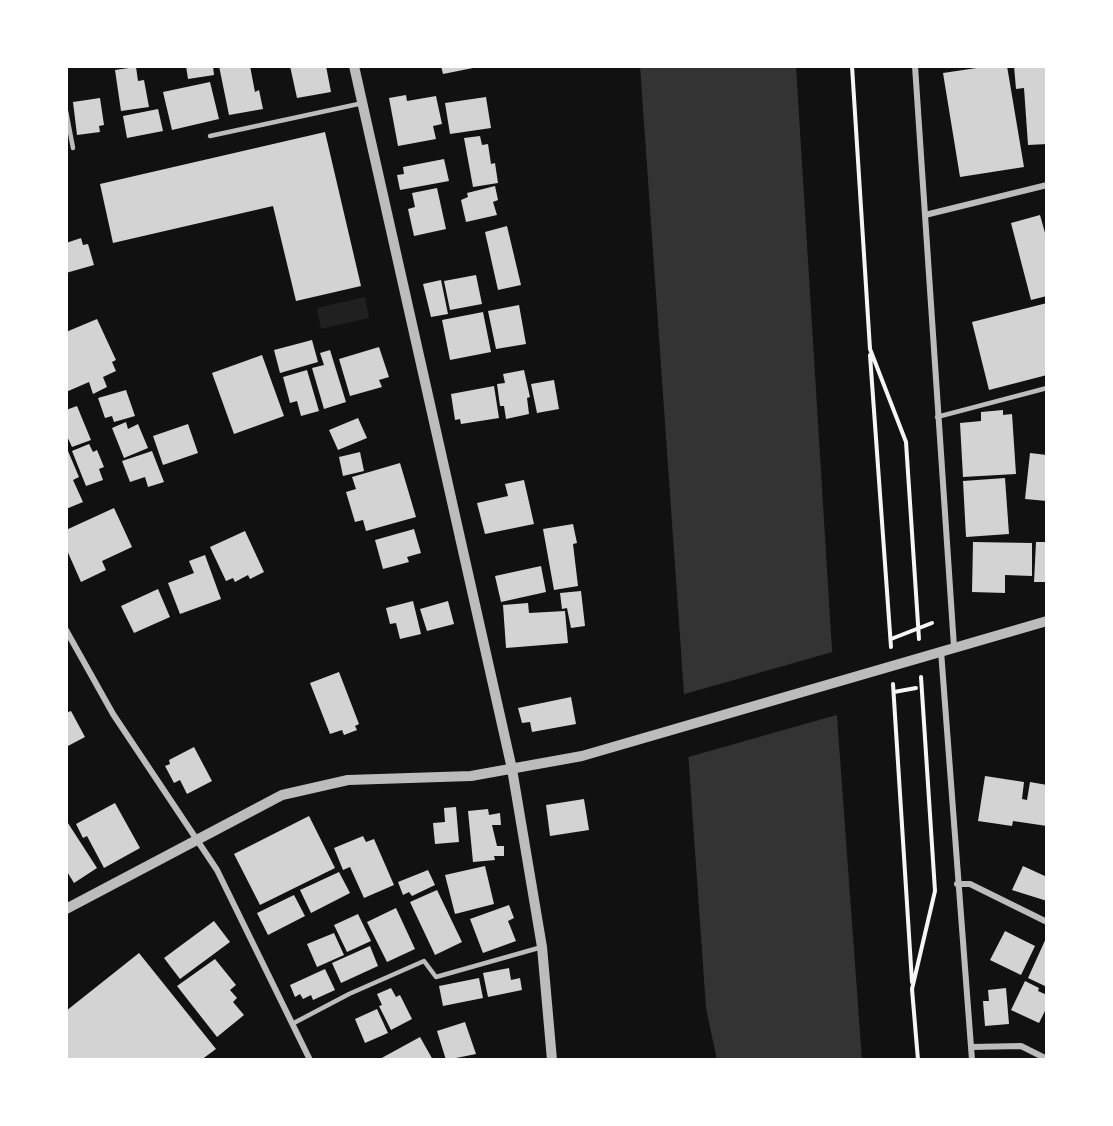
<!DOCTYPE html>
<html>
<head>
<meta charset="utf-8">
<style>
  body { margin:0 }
  #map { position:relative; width:1113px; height:1126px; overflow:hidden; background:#111; font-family:Quicksand,sans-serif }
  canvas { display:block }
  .frame { position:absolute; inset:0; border:68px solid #fff; pointer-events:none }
</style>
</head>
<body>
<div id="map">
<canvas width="1113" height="1126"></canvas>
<div class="frame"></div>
</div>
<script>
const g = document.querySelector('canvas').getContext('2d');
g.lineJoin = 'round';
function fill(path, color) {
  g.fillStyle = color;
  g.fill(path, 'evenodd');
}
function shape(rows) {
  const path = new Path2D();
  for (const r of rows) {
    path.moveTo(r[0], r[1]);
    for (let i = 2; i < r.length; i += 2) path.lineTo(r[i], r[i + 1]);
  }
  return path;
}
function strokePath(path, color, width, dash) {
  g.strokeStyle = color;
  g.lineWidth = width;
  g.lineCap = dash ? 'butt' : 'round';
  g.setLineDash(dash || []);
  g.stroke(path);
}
fill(shape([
  [365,297,369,318,321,329,317,308]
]), '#202020');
fill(shape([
  [640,66,796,66,831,634,862,1060,717,1060,706,1008]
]), '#333');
fill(shape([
  [836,651,840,714,685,758,681,695]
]), '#111');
fill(shape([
  [186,66,213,66,214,75,188,79],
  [219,66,250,66,255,92,259,90,263,109,229,115],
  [290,66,326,66,331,92,297,98],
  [441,66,478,66,478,67,443,74],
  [990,66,1007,66,1024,167,960,177,943,73],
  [1014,66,1047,66,1047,144,1028,145,1024,88,1016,89],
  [136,67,138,81,144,80,149,107,121,111,115,70],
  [210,82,219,119,172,130,163,92],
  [406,95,407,101,436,96,442,124,433,126,436,139,398,146,389,98],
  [486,97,491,128,450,134,445,103],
  [100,98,104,125,99,126,100,132,77,135,73,102],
  [158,109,163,131,127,138,123,116],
  [325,132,361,286,296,301,273,206,113,243,100,184],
  [480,136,482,145,488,144,491,164,495,163,498,183,473,187,464,138],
  [444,159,449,181,400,190,397,175,404,174,403,167],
  [495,186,498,200,493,202,497,215,466,222,461,200,468,197,467,193],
  [437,188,446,229,414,236,408,209,415,207,412,193],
  [1040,215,1047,240,1047,296,1031,300,1011,223],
  [507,226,521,285,498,290,485,232],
  [81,238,83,245,88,244,94,265,66,273,66,243],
  [476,275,482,304,450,310,444,281],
  [441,280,448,314,431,317,423,284],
  [1047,303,1047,375,989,390,972,322],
  [519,305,526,344,496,349,488,311],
  [483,312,491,352,450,360,442,320],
  [97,319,116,360,112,362,116,371,103,377,107,387,93,394,89,382,66,392,66,332],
  [312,340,318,362,280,373,274,350],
  [379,347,389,377,379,380,382,387,350,396,339,359],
  [330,350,346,402,324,409,312,368,324,365,320,353],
  [262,355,284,416,234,434,212,373],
  [307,370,319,411,301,416,297,401,290,403,283,377],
  [524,370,530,397,527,398,529,414,506,419,504,406,500,406,497,384,505,383,503,374],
  [554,380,559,409,537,413,531,384],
  [494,386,499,418,461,424,460,419,455,420,451,394],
  [126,390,135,416,114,422,112,416,105,418,98,398],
  [77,406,91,440,72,447,66,434,66,410],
  [1003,410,1003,415,1012,414,1016,474,963,477,960,423,981,421,981,412],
  [358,418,367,438,338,450,329,430],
  [126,422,128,429,138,424,148,448,124,458,112,428],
  [188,424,198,453,163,465,153,436],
  [89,444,93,452,97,450,104,467,99,469,103,480,86,486,72,451],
  [68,451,79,477,73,480,83,502,66,509],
  [152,451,164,482,148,487,145,477,130,482,122,461],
  [360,452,364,471,343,476,339,457],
  [1030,453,1047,455,1047,501,1025,499],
  [400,463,416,517,366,531,363,520,355,522,346,492,356,489,352,477],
  [1005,478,1009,534,966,537,963,481],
  [524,480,534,524,485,534,477,503,508,496,505,484],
  [114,508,132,547,102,561,106,570,81,582,66,548,66,530],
  [573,524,577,543,573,544,578,586,554,590,543,529],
  [414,529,421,553,407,557,409,562,383,569,375,540],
  [245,531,264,572,250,579,248,575,235,582,233,578,226,581,210,547],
  [973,542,1032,543,1032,576,1005,575,1005,593,972,592],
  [1036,542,1047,542,1047,582,1034,582],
  [205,555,221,599,180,614,168,583,194,573,189,561],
  [541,566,546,592,501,602,495,576],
  [158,589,170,617,134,633,121,606],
  [581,591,585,626,571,628,567,608,562,609,560,593],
  [413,601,421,634,400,639,396,623,390,624,386,608],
  [448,601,454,624,427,631,420,609],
  [528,603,529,613,565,611,568,643,506,648,503,605],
  [339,672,359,724,355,726,357,730,344,735,342,730,330,734,310,683],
  [571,697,576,724,532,732,530,722,522,723,518,708],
  [71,711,85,737,66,747,66,713],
  [194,747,212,781,187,794,180,780,174,783,165,766,170,764,169,760],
  [985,776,1024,782,1022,799,1027,800,1030,782,1047,785,1047,826,1013,821,1012,826,978,821],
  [584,799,589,830,550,836,546,805],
  [115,803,140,848,104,868,87,836,83,838,76,824],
  [456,807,459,842,435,844,433,823,445,822,444,808],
  [488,809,489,815,500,813,501,825,492,825,497,846,504,846,504,856,494,856,495,860,473,862,468,811],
  [309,816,335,868,260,905,234,854],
  [66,820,97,868,74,883,66,870],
  [363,836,366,842,374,839,394,885,364,898,350,867,343,870,334,848],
  [485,866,494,904,455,914,445,875],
  [1023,866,1047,877,1047,901,1012,890],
  [428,870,435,885,412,896,409,892,403,895,398,882],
  [339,872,350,893,311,913,300,890],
  [437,890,462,942,435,955,410,902],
  [294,895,305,916,268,935,257,913],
  [509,905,514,918,508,921,516,941,483,953,470,919],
  [396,908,415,949,387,962,367,922],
  [358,914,371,941,347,952,334,925],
  [214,921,230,942,180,979,164,958],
  [1005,931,1035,946,1021,975,990,960],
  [334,933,344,955,317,967,307,944],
  [1047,936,1047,987,1028,978],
  [370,946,378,966,341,983,332,963],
  [139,953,216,1049,201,1060,66,1060,66,1011],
  [215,959,236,985,230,990,237,998,233,1002,244,1015,217,1037,177,986],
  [509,968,511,980,520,978,522,990,488,997,483,973],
  [325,969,335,990,313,1000,311,995,303,999,300,994,295,997,290,985],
  [479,978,483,998,443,1006,439,986],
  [1025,981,1039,988,1038,991,1047,995,1047,1007,1039,1023,1011,1010],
  [391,988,396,997,400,995,412,1019,391,1030,379,1006,382,1005,377,994],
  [1006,988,1009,1024,985,1026,983,1001,989,1001,988,990],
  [377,1009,388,1033,365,1043,355,1019],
  [465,1022,476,1054,446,1060,437,1031],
  [420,1037,433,1060,378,1060]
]), '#d3d3d3');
strokePath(shape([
  [852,66,870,349,906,442,919,639],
  [870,355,891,647],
  [891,639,932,623],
  [893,684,912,982],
  [894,692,916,688],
  [918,1060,912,989,935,891,921,677]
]), '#f5f5f5', 4);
strokePath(shape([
  [66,111,73,148],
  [210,136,363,103],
  [937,417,1047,388],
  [292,1024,349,994,424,961,436,977,542,947]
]), '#bcbcbc', 4.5);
strokePath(shape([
  [915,66,954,647],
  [925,215,1047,185],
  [66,630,113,714,217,870,310,1060],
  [941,651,972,1060],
  [957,884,970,884,1047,922],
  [971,1047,1021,1046,1047,1059]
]), '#bcbcbc', 6);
strokePath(shape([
  [354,66,512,769,542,947,552,1060],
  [66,909,282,795,348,780,471,776,582,756,1047,621]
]), '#bcbcbc', 10);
</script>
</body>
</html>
